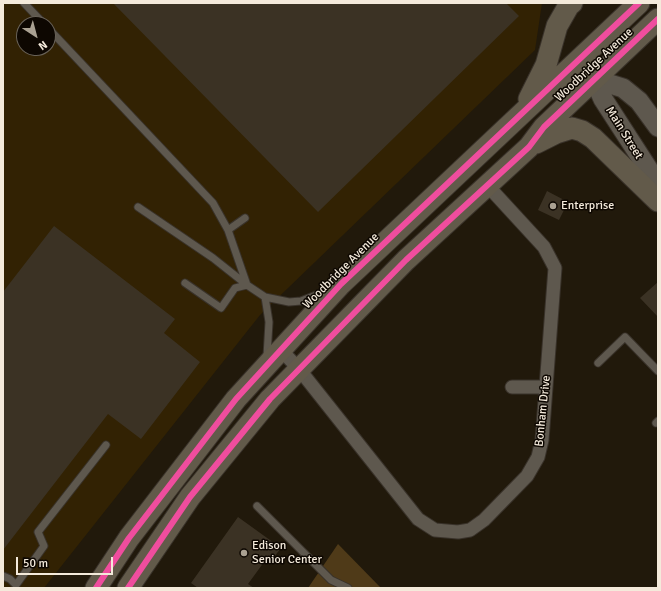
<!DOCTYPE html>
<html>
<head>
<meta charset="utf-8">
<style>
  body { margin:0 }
  #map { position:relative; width:661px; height:591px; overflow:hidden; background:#21190b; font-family:Signika,sans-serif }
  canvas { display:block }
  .frame { position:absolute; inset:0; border:4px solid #f4eadb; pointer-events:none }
  .north { position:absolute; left:16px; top:16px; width:40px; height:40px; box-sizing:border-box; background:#0d0701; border:1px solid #696258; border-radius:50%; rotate:144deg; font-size:11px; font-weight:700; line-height:16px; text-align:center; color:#f4eadb }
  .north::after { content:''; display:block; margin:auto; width:14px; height:18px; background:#aaa192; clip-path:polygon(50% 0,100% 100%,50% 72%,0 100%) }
  .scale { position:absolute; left:16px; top:557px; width:97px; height:18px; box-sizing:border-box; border:2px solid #f4eadb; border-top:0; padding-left:5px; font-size:12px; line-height:14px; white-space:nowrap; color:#f4eadb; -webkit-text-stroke:3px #0d0701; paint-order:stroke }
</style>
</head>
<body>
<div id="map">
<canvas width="661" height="591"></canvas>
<div class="frame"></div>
<div class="north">N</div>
<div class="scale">50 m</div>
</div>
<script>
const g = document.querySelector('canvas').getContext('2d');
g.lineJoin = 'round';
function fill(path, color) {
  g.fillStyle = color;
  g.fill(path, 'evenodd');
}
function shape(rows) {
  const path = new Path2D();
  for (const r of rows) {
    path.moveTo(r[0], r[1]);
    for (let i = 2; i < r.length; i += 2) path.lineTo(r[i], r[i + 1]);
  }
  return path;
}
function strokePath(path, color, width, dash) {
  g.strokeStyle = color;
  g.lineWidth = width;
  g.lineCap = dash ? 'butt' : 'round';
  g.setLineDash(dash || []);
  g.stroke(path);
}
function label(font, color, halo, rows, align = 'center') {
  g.font = font + ' Signika,sans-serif';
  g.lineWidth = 3;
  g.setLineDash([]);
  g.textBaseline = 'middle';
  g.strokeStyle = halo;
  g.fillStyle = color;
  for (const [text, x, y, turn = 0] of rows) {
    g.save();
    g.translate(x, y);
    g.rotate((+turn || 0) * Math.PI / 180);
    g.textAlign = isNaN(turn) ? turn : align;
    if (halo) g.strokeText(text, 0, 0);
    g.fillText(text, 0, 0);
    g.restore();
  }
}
fill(shape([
  [3,3,542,3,535,50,260,315,44,588,3,588],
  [24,24,48,24,48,48,24,48]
]), '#322203');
fill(shape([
  [338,544,381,588,308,588]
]), '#4f3a18');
fill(shape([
  [113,3,506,3,519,16,318,212],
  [547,191,568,202,559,220,538,210],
  [54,226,175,319,164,333,200,362,141,439,108,414,3,550,3,292],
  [658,282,658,317,640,298],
  [238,517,281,548,271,561,267,558,248,584,254,588,198,588,191,583]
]), '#3b3224');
const lane = shape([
  [24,3,44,24],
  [48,28,213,203,228,230],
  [138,207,213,258,247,285],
  [245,218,228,230,247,285,265,297,289,302,301,301,324,292],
  [185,283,221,308,235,288,247,285],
  [265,297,269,322,267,356],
  [598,363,625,337,658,371],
  [656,423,658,421],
  [257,506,331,580,348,588],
  [3,576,10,579,16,585,44,546,38,532,106,445]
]);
const street = shape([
  [281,350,299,369,418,519,435,530,458,532,470,530,484,520,527,476,538,457,542,440,555,268,544,247,487,185],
  [512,387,546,387]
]);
const secondary = shape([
  [577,61,594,79,603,99,658,184],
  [594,79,623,88,639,101,658,127]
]);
const primary = shape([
  [529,99,546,65,557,26,569,5,572,3],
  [536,143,556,133,572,128,582,131,593,138,658,201],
  [96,588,129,538,236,399,341,284,639,3],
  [128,588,190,497,270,399,406,260,529,147,544,127,658,19]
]);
strokePath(lane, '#39322a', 9);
strokePath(street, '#39322a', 15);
strokePath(secondary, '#39322a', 21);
strokePath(primary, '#39322a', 23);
strokePath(lane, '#5e584e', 7);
strokePath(street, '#5e584e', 13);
strokePath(secondary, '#5e584e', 19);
strokePath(primary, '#625a4a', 21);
strokePath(shape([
  [96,588,129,538,236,399,341,284,639,3],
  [128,588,190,497,270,399,406,260,529,147,544,127,658,19]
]), '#ef4d9e', 6);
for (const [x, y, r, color] of [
  [553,206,4,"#aaa192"],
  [244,553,4,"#aaa192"]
]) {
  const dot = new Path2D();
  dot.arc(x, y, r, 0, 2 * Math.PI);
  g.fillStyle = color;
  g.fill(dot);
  strokePath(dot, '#0d0701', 1.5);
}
label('12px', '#f4eadb', '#0d0701', [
  ["Woodbridge Avenue",594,65,-43],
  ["Main Street",624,133,58],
  ["Woodbridge Avenue",341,271,-45],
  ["Bonham Drive",543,411,-84]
]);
label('12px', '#f4eadb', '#0d0701', [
  ["Enterprise",561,206],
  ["Edison",252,546],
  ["Senior Center",252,560]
], 'left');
</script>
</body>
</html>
